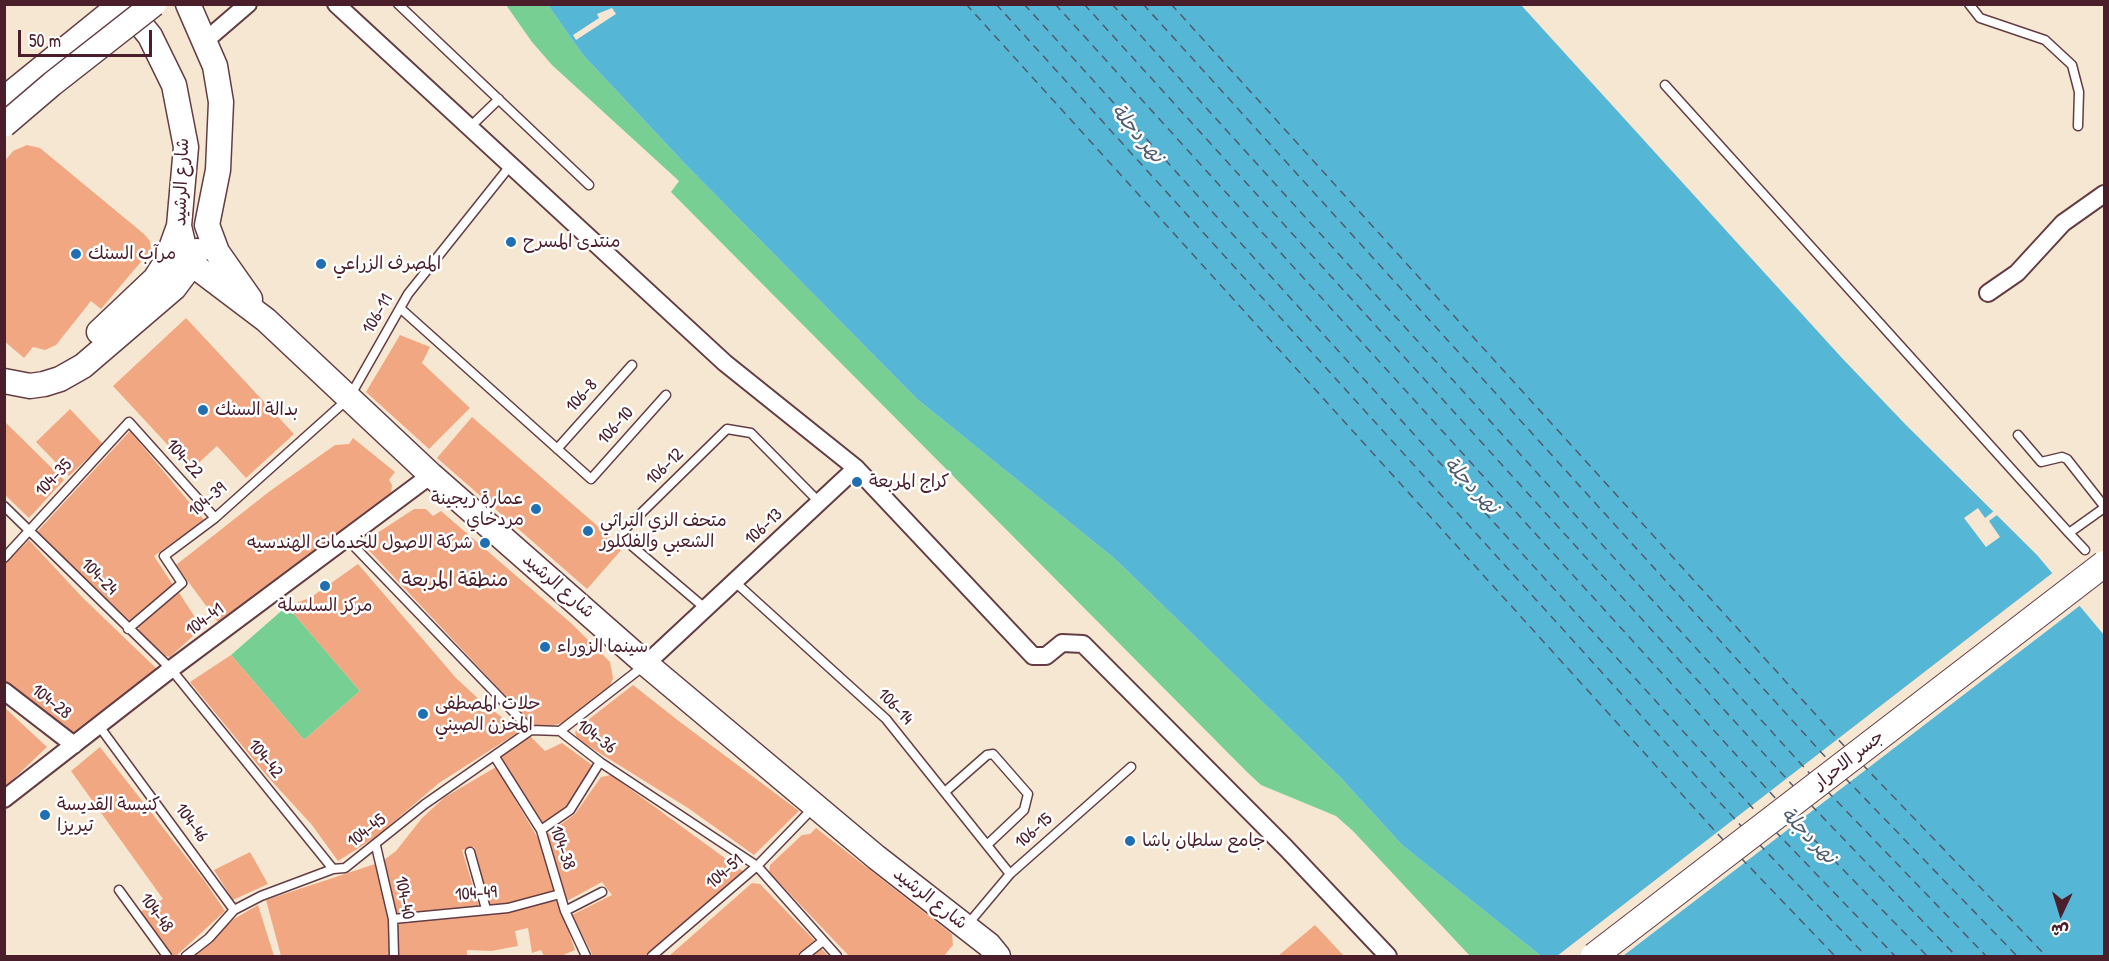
<!DOCTYPE html>
<html>
<head>
<meta charset="utf-8">
<style>
  body { margin:0 }
  #map { position:relative; width:2109px; height:961px; overflow:hidden; background:#f5e7d1; font-family:"Patrick Hand","Playpen Sans Arabic",sans-serif }
  canvas { display:block }
  .frame { position:absolute; inset:0; border:6px solid #4a1f2b; pointer-events:none }
  .north { position:absolute; left:2031px; top:883px; width:60px; height:60px; -webkit-text-stroke:4px #fff; paint-order:stroke; rotate:184deg; font-size:16px; font-weight:700; line-height:24px; text-align:center; color:#4a1f2b }
  .north::after { content:''; display:block; margin:auto; width:21px; height:27px; background:#4a1f2b; clip-path:polygon(50% 0,100% 100%,50% 72%,0 100%) }
  .scale { position:absolute; left:18px; top:30px; width:134px; height:27px; box-sizing:border-box; border:3px solid #4a1f2b; border-top:0; padding-left:8px; font-size:18px; line-height:21px; white-space:nowrap; color:#4a1f2b; -webkit-text-stroke:4px #fff; paint-order:stroke }
</style>
</head>
<body>
<div id="map">
<canvas width="2109" height="961"></canvas>
<div class="frame"></div>
<div class="north">ش</div>
<div class="scale">50 m</div>
</div>
<script>
const g = document.querySelector('canvas').getContext('2d');
g.lineJoin = 'round';
function fill(path, color) {
  g.fillStyle = color;
  g.fill(path, 'evenodd');
}
function shape(rows) {
  const path = new Path2D();
  for (const r of rows) {
    path.moveTo(r[0], r[1]);
    for (let i = 2; i < r.length; i += 2) path.lineTo(r[i], r[i + 1]);
  }
  return path;
}
function strokePath(path, color, width, dash) {
  g.strokeStyle = color;
  g.lineWidth = width;
  g.lineCap = dash ? 'butt' : 'round';
  g.setLineDash(dash || []);
  g.stroke(path);
}
function label(font, color, halo, rows, align = 'center') {
  g.font = font + ' "Patrick Hand","Playpen Sans Arabic",sans-serif';
  g.lineWidth = 5;
  g.setLineDash([]);
  g.textBaseline = 'middle';
  g.strokeStyle = halo;
  g.fillStyle = color;
  for (const [text, x, y, turn = 0] of rows) {
    g.save();
    g.translate(x, y);
    g.rotate((+turn || 0) * Math.PI / 180);
    g.textAlign = isNaN(turn) ? turn : align;
    if (halo) g.strokeText(text, 0, 0);
    g.fillText(text, 0, 0);
    g.restore();
  }
}
fill(shape([
  [506,5,548,5,583,55,688,167,917,399,1114,558,1341,778,1402,845,1541,956,1470,956,1353,831,1336,816,1261,785,1247,772,671,192,679,181,552,65,532,42],
  [287,606,360,691,304,740,231,655]
]), '#77cf94');
fill(shape([
  [548,5,1521,5,1841,357,1905,424,2037,555,2104,635,2104,956,1541,956,1402,845,1341,778,1114,558,917,399,688,167,583,55]
]), '#56b6d5');
fill(shape([
  [612,8,616,14,576,40,573,35,599,18,597,14],
  [1978,508,1985,518,1994,511,1997,515,1989,521,2000,537,1986,547,1964,518],
  [2055,571,2082,604,1623,956,1557,956]
]), '#f5e7d1');
strokePath(shape([
  [966,4,1725,842],
  [996,4,1743,828],
  [1024,4,1759,815],
  [1055,4,1777,800],
  [1084,4,1795,788],
  [1112,4,1811,775],
  [1143,4,1829,761],
  [1171,4,1846,748],
  [1862,764,2046,956],
  [1845,778,2017,956],
  [1827,791,1986,956],
  [1811,805,1956,956],
  [1794,819,1927,956],
  [1775,831,1895,956],
  [1759,844,1866,956],
  [1741,858,1835,956]
]), '#4f5b6f', 1.5, [8, 6]);
fill(shape([
  [27,145,40,148,144,234,150,241,151,250,101,309,91,301,56,345,45,350,33,347,24,358,4,341,4,162,13,151],
  [186,318,294,434,246,478,217,446,191,470,113,386],
  [400,335,430,347,422,363,470,408,429,449,366,392],
  [70,409,103,444,69,476,36,442],
  [472,417,623,548,587,589,437,458],
  [4,421,64,480,29,518,4,494],
  [130,431,204,520,154,556,173,585,130,621,37,532],
  [353,438,395,472,389,480,392,485,391,494,218,622,176,565,270,491,335,445,349,444],
  [414,509,426,509,433,516,441,511,572,624,610,662,613,678,609,689,563,723,544,727,533,725,362,543],
  [29,540,82,597,158,670,69,738,4,680,4,565],
  [358,564,456,678,483,703,515,727,517,733,439,783,376,837,338,861,312,825,267,776,190,682,231,655,304,740,360,691,287,606,310,598],
  [178,591,202,628,170,657,165,656,139,632,138,626],
  [633,685,680,722,799,811,754,855,688,808,577,739,575,732,579,727],
  [4,707,47,747,4,788],
  [530,736,545,751,562,743,592,765,565,808,543,825,500,758],
  [100,747,204,880,225,911,176,956,173,956,140,912,163,899,71,771],
  [496,767,539,840,555,892,508,905,490,905,474,847,462,850,479,906,395,916,384,860,396,851,422,818,445,797],
  [611,775,744,872,645,956,593,956,572,915,612,895,602,882,567,901,546,835,575,814,601,777],
  [816,828,952,934,953,945,944,956,849,956,769,872,770,865,802,835,810,834],
  [250,852,268,884,233,900,214,870],
  [375,864,389,924,389,956,281,956,266,900],
  [752,883,760,884,816,942,799,956,669,956],
  [558,900,575,950,561,956,544,956,541,950,532,953,528,928,515,931,518,946,491,951,467,950,467,956,397,956,396,922,509,912],
  [258,905,274,956,193,956,234,919],
  [1315,925,1344,956,1278,956],
  [821,948,828,956,812,956]
]), '#f1a882');
const service = shape([
  [398,4,589,185],
  [1969,4,1980,18,2045,40,2072,65,2079,92,2078,126],
  [1665,85,2069,533,2104,508],
  [469,128,499,99],
  [400,308,591,479,666,395],
  [2018,435,2041,462,2062,457,2067,459,2104,506],
  [557,449,632,365],
  [4,506,171,669,333,869],
  [2069,533,2085,550],
  [347,539,531,730,560,731,600,762,757,866,837,956],
  [4,558,129,422,215,518],
  [735,582,886,719,1010,874],
  [706,609,625,540,624,534,626,528,727,429,751,433,819,502],
  [128,629,182,583,164,556,215,518,349,398,408,294,510,166],
  [99,726,234,910],
  [560,731,645,665],
  [495,757,541,830,565,911,586,956],
  [946,791,987,755,993,754,1028,794,1024,810,987,845],
  [541,830,570,810,600,762],
  [376,846,393,919,394,956],
  [470,852,486,909],
  [119,890,167,956],
  [565,911,602,892],
  [393,919,508,908,560,894],
  [968,924,1010,874,1131,767],
  [186,956,209,938,234,910,261,896,333,869,345,868,425,804,531,730],
  [652,956,757,866,815,806],
  [804,956,823,941]
]);
const minor = shape([
  [336,4,725,363,856,468,1033,656,1046,656,1062,643,1083,644,1286,848,1388,956],
  [205,41,248,4],
  [1988,293,2017,273,2063,223,2104,194],
  [646,664,856,468],
  [4,691,74,745],
  [4,799,171,669,431,475]
]);
const secondary = shape([
  [124,4,150,36,174,85,186,147,179,226,185,252,192,264,266,320,431,475,646,664,876,857,989,945,998,956],
  [188,4,215,66,221,102,218,170,207,225,217,252,250,299],
  [4,99,121,4],
  [99,332,155,279,166,262,179,226],
  [4,381,30,386,44,384,60,379,83,366,174,288,192,264,197,251]
]);
strokePath(service, '#643d44', 11);
strokePath(minor, '#643d44', 20);
strokePath(secondary, '#643d44', 27);
strokePath(service, '#fff', 8);
strokePath(minor, '#fff', 16);
strokePath(secondary, '#fff', 24);
const secondaryBridge = shape([
  [4,125,52,84,154,4]
]);
const primaryBridge = shape([
  [1594,956,2104,564]
]);
strokePath(secondaryBridge, '#643d44', 27, []);
strokePath(primaryBridge, '#643d44', 28, []);
strokePath(secondaryBridge, '#fff', 24);
strokePath(primaryBridge, '#fff', 26);
for (const [x, y, r, color] of [
  [511,242,6,"#1f6fb2"],
  [76,254,6,"#1f6fb2"],
  [321,264,6,"#1f6fb2"],
  [203,410,6,"#1f6fb2"],
  [857,482,6,"#1f6fb2"],
  [536,509,6,"#1f6fb2"],
  [588,531,6,"#1f6fb2"],
  [485,543,6,"#1f6fb2"],
  [325,586,6,"#1f6fb2"],
  [545,647,6,"#1f6fb2"],
  [423,714,6,"#1f6fb2"],
  [45,815,6,"#1f6fb2"],
  [1130,841,6,"#1f6fb2"]
]) {
  const dot = new Path2D();
  dot.arc(x, y, r, 0, 2 * Math.PI);
  g.fillStyle = color;
  g.fill(dot);
  strokePath(dot, '#fff', 2);
}
label('18px', '#4a1f2b', '#fff', [
  ["شارع الرشيد",182,182,-88],
  ["106-11",378,314,-60],
  ["106-8",582,396,-48],
  ["106-10",616,426,-48],
  ["104-22",184,459,48],
  ["106-12",665,467,-44],
  ["104-35",54,478,-47],
  ["104-39",208,500,-40],
  ["106-13",764,527,-43],
  ["104-24",99,577,45],
  ["شارع الرشيد",558,586,41],
  ["104-41",205,620,-37],
  ["104-28",51,702,38],
  ["106-14",895,707,46],
  ["104-36",596,737,37],
  ["104-42",265,759,51],
  ["جسر الاحرار",1849,760,-38],
  ["104-46",191,823,54],
  ["104-45",367,831,-38],
  ["106-15",1034,831,-42],
  ["104-38",562,848,71],
  ["104-51",725,872,-41],
  ["104-49",476,894,-4],
  ["104-40",404,898,79],
  ["شارع الرشيد",930,899,38],
  ["104-48",156,913,54]
]);
label('18px', '#4a1f2b', '#fff', [
  ["منتدى المسرح",523,242],
  ["مرآب السنك",88,254],
  ["المصرف الزراعي",333,264],
  ["بدالة السنك",215,410],
  ["كراج المربعة",869,482],
  ["عمارة ريجينة",524,499,"right"],
  ["مردخاي",524,520,"right"],
  ["متحف الزي التراثي",600,521],
  ["الشعبي والفلكلور",600,542],
  ["شركة الاصول للخدمات الهندسيه",473,543,"right"],
  ["مركز السلسلة",325,606,"center"],
  ["سينما الزوراء",557,647],
  ["حلات المصطفى",435,704],
  ["المخزن الصيني",435,725],
  ["كنيسة القديسة",57,805],
  ["تيريزا",57,826],
  ["جامع سلطان باشا",1142,841]
], 'left');
label('italic 20px', '#4f5b6f', '#fff', [
  ["نهر دجلة",1137,134,50],
  ["نهر دجلة",1471,486,46],
  ["نهر دجلة",1808,836,46]
]);
label('20px', '#4a1f2b', '#fff', [
  ["منطقة المربعة",455,581]
]);
</script>
</body>
</html>
